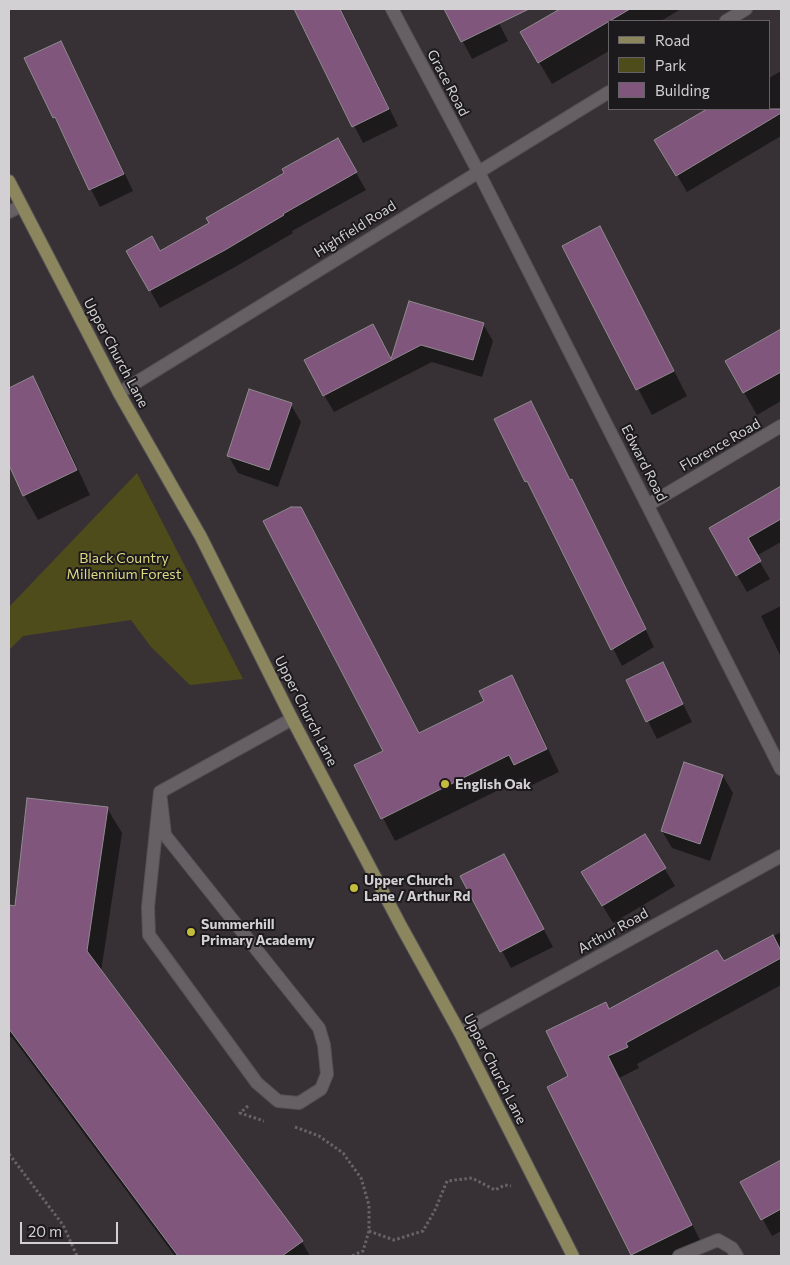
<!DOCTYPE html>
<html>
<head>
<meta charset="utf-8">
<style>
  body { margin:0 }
  #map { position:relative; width:790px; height:1265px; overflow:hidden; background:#373136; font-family:Commissioner,sans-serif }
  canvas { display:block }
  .frame { position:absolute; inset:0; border:10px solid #d3d0d3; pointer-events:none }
  .legend { position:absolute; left:608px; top:20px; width:162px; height:90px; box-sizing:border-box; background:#1c1a1c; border:1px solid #656365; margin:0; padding:6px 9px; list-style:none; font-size:15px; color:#d3d0d3 }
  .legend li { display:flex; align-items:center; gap:10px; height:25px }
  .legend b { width:25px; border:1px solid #656365 }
  .scale { position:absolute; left:20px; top:1222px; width:98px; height:22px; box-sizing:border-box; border:2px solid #d3d0d3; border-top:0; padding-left:6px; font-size:15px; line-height:18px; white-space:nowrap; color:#d3d0d3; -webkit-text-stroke:4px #1c1a1c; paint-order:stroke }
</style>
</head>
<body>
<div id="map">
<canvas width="790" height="1265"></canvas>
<div class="frame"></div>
<ul class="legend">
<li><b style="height:6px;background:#8b865d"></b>Road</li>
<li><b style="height:14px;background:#4f4c1b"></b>Park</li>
<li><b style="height:14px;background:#80567d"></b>Building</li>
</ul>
<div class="scale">20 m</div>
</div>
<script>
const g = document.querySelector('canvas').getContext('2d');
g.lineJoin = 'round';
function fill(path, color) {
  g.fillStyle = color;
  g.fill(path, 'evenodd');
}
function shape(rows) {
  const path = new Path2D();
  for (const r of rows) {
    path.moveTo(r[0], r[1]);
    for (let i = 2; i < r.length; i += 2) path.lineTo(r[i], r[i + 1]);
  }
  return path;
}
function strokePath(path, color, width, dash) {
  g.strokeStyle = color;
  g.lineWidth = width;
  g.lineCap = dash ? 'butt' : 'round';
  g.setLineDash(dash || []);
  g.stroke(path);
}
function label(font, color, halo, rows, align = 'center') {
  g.font = font + ' Commissioner,sans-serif';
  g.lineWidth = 4;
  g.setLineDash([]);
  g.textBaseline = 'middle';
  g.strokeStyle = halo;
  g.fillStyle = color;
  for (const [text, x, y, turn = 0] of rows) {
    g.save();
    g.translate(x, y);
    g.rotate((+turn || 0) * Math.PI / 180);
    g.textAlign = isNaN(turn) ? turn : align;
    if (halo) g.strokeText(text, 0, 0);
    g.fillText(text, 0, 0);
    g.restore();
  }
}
fill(shape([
  [137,473,243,679,190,685,151,647,131,620,23,636,9,650,9,607]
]), '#4f4c1b');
fill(shape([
  [295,9,341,9,398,126,363,143],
  [446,9,492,9,508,41,472,59],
  [562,9,681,9,661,21,609,21,609,51,552,84,522,33],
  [60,42,70,59,133,191,100,207,54,117],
  [781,71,781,136,687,192,656,140,710,109,769,109,769,78],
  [337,140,366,190,292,231,293,233,235,267,160,308,128,251,160,252,211,224],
  [563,246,613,253,687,396,652,415],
  [409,302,483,324,493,341,482,377,432,362,334,412,324,395,382,343,392,361],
  [781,330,781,401,757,415,726,361],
  [33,378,47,403,90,495,38,520,24,495,9,462,9,389],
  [531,402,571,481,581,498,654,647,622,666,496,419],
  [291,405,301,422,278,487,238,473,228,455],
  [774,492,781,505,781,542,756,556,770,579,747,592,710,529],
  [300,508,420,734,485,701,512,677,525,700,559,772,528,787,523,778,395,841,356,766,385,751],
  [781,606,781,657,761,616],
  [663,664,692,722,657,739,628,681],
  [723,776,733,793,710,861,672,848,662,831],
  [107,808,122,833,101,972,302,1242,310,1256,175,1256,12,1037,9,1037,9,906,16,907],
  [645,836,675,886,613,923,593,890],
  [513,872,553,947,511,968,502,951],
  [781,932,781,985,637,1064,639,1068,619,1078,703,1246,683,1256,633,1256,549,1087,570,1077,609,1010,724,963],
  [781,1162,781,1231,772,1236,742,1182]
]), '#0007');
const building = shape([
  [294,9,340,9,389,109,352,127,294,9],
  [444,9,529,9,461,42,444,9],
  [560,9,630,9,538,63,520,32,560,9],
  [61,41,124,174,89,190,55,117,53,118,24,58,61,41],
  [707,109,781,109,781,113,676,176,654,140,707,109],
  [338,138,357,172,283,214,284,215,225,250,149,291,126,251,152,236,160,251,209,223,206,218,284,173,282,169,338,138],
  [600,226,674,371,636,390,562,246,600,226],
  [409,301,484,323,473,360,421,345,323,396,304,360,373,324,391,359,409,301],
  [781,329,781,372,743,393,725,361,781,329],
  [33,376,77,470,23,496,9,465,9,388,33,376],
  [249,389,292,403,269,470,227,456,249,389],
  [531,401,570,480,572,479,646,629,611,650,527,481,525,482,494,419,531,401],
  [781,486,781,519,748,538,761,561,736,576,709,528,781,486],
  [291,507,301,507,419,733,484,701,479,691,512,675,547,749,514,765,509,755,381,819,354,765,383,751,263,521,291,507],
  [663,662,683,704,646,722,626,680,663,662],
  [684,762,723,775,700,844,661,831,684,762],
  [27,798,108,807,87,951,303,1241,282,1256,178,1256,9,1029,9,905,15,906,27,798],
  [645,834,666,868,602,906,581,872,645,834],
  [504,854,544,929,500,952,460,876,504,854],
  [773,935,781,951,781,958,626,1043,628,1047,608,1056,692,1225,631,1255,547,1087,568,1076,546,1031,606,1002,609,1009,717,950,724,961,773,935],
  [781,1160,781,1209,761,1220,740,1182,781,1160]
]);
fill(building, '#80567d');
strokePath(building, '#908a8f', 1);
const minor = shape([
  [392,9,478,171,781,769],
  [726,21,746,9],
  [9,212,21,206],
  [119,393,609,92],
  [648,505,781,426],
  [160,792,165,835,319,1028,324,1045,327,1074,321,1089,299,1103,278,1101,257,1083,149,935,148,907,160,792],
  [160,792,292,719],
  [460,1033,781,856],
  [679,1256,718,1240,732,1248,737,1256]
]);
const major = shape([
  [9,181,119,393,201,537,292,719,401,926,460,1033,573,1256]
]);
strokePath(minor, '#545054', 14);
strokePath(major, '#545054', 14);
strokePath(shape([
  [248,1106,240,1113,264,1121],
  [295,1127,319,1136,343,1153,361,1178,369,1205,369,1231,363,1251,352,1256],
  [9,1154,63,1225,77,1256],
  [369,1231,394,1240,423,1231,435,1210,447,1181,472,1178,495,1190,505,1185,511,1186]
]), '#686367', 3, [2.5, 2.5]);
strokePath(minor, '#666065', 12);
strokePath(major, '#8b865d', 12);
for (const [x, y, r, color] of [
  [445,784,5,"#c4bc3d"],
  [354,888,5,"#c4bc3d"],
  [191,932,5,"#c4bc3d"]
]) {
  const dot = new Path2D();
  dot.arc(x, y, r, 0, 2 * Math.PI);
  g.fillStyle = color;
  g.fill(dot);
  strokePath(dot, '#1c1a1c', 2);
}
label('14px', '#d3d0d3', '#1c1a1c', [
  ["Grace Road",448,83,62],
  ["Highfield Road",355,229,-32],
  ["Upper Church Lane",116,353,62],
  ["Florence Road",720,445,-30],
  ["Edward Road",644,463,63],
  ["Upper Church Lane",306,711,63],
  ["Arthur Road",613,931,-29],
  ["Upper Church Lane",495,1069,63]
]);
label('14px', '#ded981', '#1c1a1c', [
  ["Black Country",124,558],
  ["Millennium Forest",124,574]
]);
label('bold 14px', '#d3d0d3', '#1c1a1c', [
  ["English Oak",455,784],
  ["Upper Church",364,880],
  ["Lane / Arthur Rd",364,896],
  ["Summerhill",201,924],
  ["Primary Academy",201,940]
], 'left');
</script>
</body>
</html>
